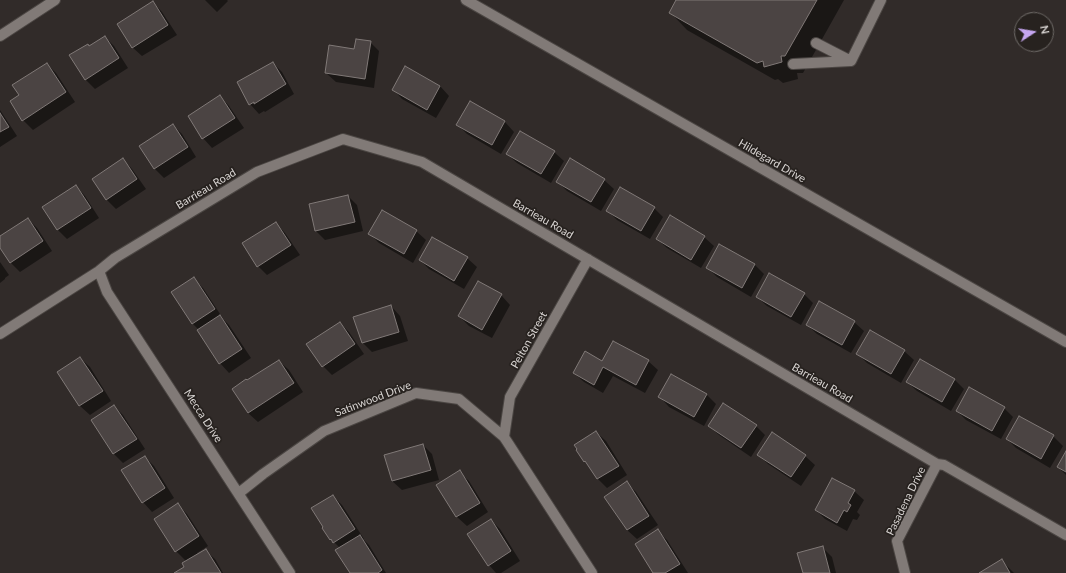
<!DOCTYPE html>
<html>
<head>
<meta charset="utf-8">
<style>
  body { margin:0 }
  #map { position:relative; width:1066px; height:573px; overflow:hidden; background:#312b29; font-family:Lato,sans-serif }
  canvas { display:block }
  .north { position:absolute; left:1014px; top:12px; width:40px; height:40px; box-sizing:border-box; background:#27221f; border:1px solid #6e6a67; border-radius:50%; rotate:78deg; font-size:11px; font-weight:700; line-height:16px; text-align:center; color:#d9d5d3 }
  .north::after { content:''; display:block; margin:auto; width:14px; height:18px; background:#c5a6f0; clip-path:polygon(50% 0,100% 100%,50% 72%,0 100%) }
</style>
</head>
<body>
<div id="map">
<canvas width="1066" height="573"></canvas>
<div class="north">N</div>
</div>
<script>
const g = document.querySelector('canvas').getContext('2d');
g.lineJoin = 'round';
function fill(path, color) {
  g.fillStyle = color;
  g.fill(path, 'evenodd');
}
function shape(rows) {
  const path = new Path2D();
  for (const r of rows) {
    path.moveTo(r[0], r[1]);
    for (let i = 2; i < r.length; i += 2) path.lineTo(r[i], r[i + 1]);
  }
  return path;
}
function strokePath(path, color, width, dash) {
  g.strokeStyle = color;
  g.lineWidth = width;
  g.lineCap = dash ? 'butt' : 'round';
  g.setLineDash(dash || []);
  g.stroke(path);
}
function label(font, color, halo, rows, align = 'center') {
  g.font = font + ' Lato,sans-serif';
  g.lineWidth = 3.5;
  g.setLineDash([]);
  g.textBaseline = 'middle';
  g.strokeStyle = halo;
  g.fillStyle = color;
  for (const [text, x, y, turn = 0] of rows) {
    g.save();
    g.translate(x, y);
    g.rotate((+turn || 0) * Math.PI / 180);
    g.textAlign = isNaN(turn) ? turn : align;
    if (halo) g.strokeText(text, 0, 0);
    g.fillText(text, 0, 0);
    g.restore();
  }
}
fill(shape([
  [205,0,227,0,228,1,217,12],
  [677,0,844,0,803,73,797,73,798,79,783,83,778,79,775,80,687,30,670,12],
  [153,2,162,12,177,35,142,56,132,47],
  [105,37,114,46,128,68,95,89,85,79],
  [370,42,379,51,374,88,336,82,326,73,355,50],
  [273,63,282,72,294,94,265,112,264,111,259,114,250,104],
  [47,64,56,73,75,102,33,130,23,120,20,96],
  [406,67,440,86,449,96,436,118,402,99,393,89],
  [220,96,229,106,244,128,212,148,203,138],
  [470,103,505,122,514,132,501,154,467,134,458,125],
  [0,110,17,136,0,147],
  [173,125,182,134,196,157,164,178,155,169,140,146],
  [554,152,564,161,551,183,517,163,507,154],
  [123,159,132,169,146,189,116,209,106,199],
  [604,180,614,189,601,211,567,191,558,182],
  [76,186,85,196,99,218,67,239,58,230],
  [348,196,357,205,363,231,325,240,316,231],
  [654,208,663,217,650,239,617,220,607,210],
  [28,219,37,228,52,251,20,272,11,263,0,247,0,237],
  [276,223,285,233,300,255,267,275,258,266],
  [416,231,426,240,413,263,379,243,370,234],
  [704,237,714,246,701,268,667,248,657,239],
  [720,246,755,265,764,274,751,297,717,277,708,268],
  [467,258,477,267,464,289,429,269,420,260],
  [0,262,9,275,5,278,5,279,0,283],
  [194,279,203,288,224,320,229,325,251,358,229,373,220,363,199,330,193,324,172,293],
  [804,294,813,303,801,325,767,306,757,297],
  [501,295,510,305,492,338,469,326,459,316],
  [391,306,400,316,408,341,372,352,363,343,355,318],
  [854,322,864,331,851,353,817,334,807,325],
  [340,323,349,332,364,354,332,375,323,366],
  [904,351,914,360,901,383,867,363,858,354],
  [80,358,90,367,111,401,90,415,80,406,59,372],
  [279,361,289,370,303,392,258,422,248,413,247,382],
  [648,361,658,370,645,393,613,376,603,393,584,382,574,373,603,362],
  [672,375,707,395,716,404,704,426,669,407,660,397],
  [955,380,964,389,951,411,917,391,907,382],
  [114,406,123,415,145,449,123,463,114,454,92,420],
  [1004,408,1013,417,1001,439,966,420,957,411],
  [1019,417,1053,436,1063,446,1050,468,1016,448,1007,439],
  [709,426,756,426,765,435,751,457,719,435],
  [596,432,606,441,627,475,607,488,598,479,591,468,585,461,577,450],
  [773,434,805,456,815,465,801,486,768,464,759,455],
  [423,445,432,454,439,480,402,490,392,481],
  [1066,453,1066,475,1058,467],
  [145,457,154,466,174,498,152,512,143,502],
  [459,472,469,481,488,512,467,526,457,517,437,485],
  [627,483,636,492,658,525,637,539,627,530],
  [854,491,864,500,857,512,860,515,857,520,853,519,847,531,825,519,816,510],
  [333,496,342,505,364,539,363,539,369,545,386,573,351,573,340,548,331,539,323,528],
  [178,505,187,514,208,546,197,553,198,555,205,550,215,559,223,573,176,573,185,567,187,562,176,551],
  [491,520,500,529,520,561,501,573,496,573,489,565],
  [658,531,667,540,688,573,655,573],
  [822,547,832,557,836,573,804,573],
  [1001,560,1014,573,980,573]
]), '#0007');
const building = shape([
  [676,0,817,0,785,56,781,56,782,62,764,67,763,61,757,63,669,13,676,0],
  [153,1,168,25,132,48,117,24,153,1],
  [105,36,119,58,85,80,69,55,88,44,89,46,105,36],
  [356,39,371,41,365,79,325,73,329,45,354,49,356,39],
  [273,62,286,84,254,104,254,102,249,105,237,82,273,62],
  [47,63,66,92,22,121,10,101,19,95,12,85,47,63],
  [405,66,440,86,427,110,392,90,405,66],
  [220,95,235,118,202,139,188,116,220,95],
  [470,101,505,121,492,145,456,125,470,101],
  [0,113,9,127,0,132,0,113],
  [173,124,188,147,154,169,139,146,173,124],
  [520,131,555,151,541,174,506,154,520,131],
  [123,158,137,179,106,200,92,179,123,158],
  [570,158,605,179,591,202,556,182,570,158],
  [76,185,91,208,57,230,42,207,76,185],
  [620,187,655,207,641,231,606,211,620,187],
  [348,195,355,222,315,231,309,204,348,195],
  [382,210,417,230,404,254,368,234,382,210],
  [670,215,705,236,691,260,656,239,670,215],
  [28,218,43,241,10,263,0,248,0,236,28,218],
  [276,222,291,245,257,267,242,243,276,222],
  [432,237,468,257,454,281,419,260,432,237],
  [719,244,755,264,742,288,706,268,719,244],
  [769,273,805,293,791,317,756,297,769,273],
  [194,277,215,309,192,324,171,292,194,277],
  [478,281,502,294,482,330,458,316,478,281],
  [819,301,855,321,842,345,806,325,819,301],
  [391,305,399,332,362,343,353,317,391,305],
  [220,315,242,349,219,364,197,330,220,315],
  [340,322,355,344,322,367,306,344,340,322],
  [870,330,905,350,891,374,856,354,870,330],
  [613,341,649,360,636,385,603,367,594,385,573,373,585,351,602,361,613,341],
  [80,357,103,391,79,406,57,372,80,357],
  [920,359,955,379,942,402,906,382,920,359],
  [279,360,294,383,248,413,232,389,246,379,247,380,279,360],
  [671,374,707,394,694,417,658,397,671,374],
  [969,387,1005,407,992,431,956,411,969,387],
  [723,403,757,425,741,448,708,426,723,403],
  [114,405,137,439,113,454,91,420,114,405],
  [1019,416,1054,435,1041,459,1006,439,1019,416],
  [596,431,619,466,597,479,585,461,584,462,576,450,577,449,574,445,596,431],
  [772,432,806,455,791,477,757,455,772,432],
  [423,444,431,470,392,481,384,455,423,444],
  [1066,451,1066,472,1057,467,1066,451],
  [145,456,165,488,142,503,121,470,145,456],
  [460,470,480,503,456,517,436,485,460,470],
  [832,478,855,490,848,503,851,505,847,512,844,510,837,523,815,510,832,478],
  [627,481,649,516,627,530,604,497,627,481],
  [333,495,355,529,333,543,331,539,330,540,322,528,323,527,311,508,333,495],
  [178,503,199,536,175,552,154,519,178,503],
  [491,519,511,551,488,566,467,534,491,519],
  [658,529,680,564,665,573,653,573,635,544,658,529],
  [360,535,382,570,378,573,350,573,335,550,360,535],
  [823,546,830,573,803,573,797,553,823,546],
  [206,549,221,573,174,573,184,567,182,563,206,549],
  [1002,559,1010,573,979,573,1002,559]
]);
fill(building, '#4b4443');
strokePath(building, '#807977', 1);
const minor = shape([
  [466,0,1066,342],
  [0,36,55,0],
  [816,43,851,61,881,0],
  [793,64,851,61],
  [99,271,107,292,290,573],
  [0,334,99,271,115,258,257,172,343,139,422,162,937,464,944,465,1066,535],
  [504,437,510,397,588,259],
  [239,493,263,474,324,431,416,393,459,399,504,437,508,443,592,573],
  [905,573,897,541,937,464]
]);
strokePath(minor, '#4b4643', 12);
strokePath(minor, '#817a77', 10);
label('11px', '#d9d5d3', '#27221f', [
  ["Hildegard Drive",772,161,30],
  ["Barrieau Road",206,189,-31],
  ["Barrieau Road",543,219,30],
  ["Pelton Street",529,340,-61],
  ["Barrieau Road",822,383,30],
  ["Satinwood Drive",373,399,-21],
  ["Mecca Drive",203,416,57],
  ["Pasadena Drive",906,501,-64]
]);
</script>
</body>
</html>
